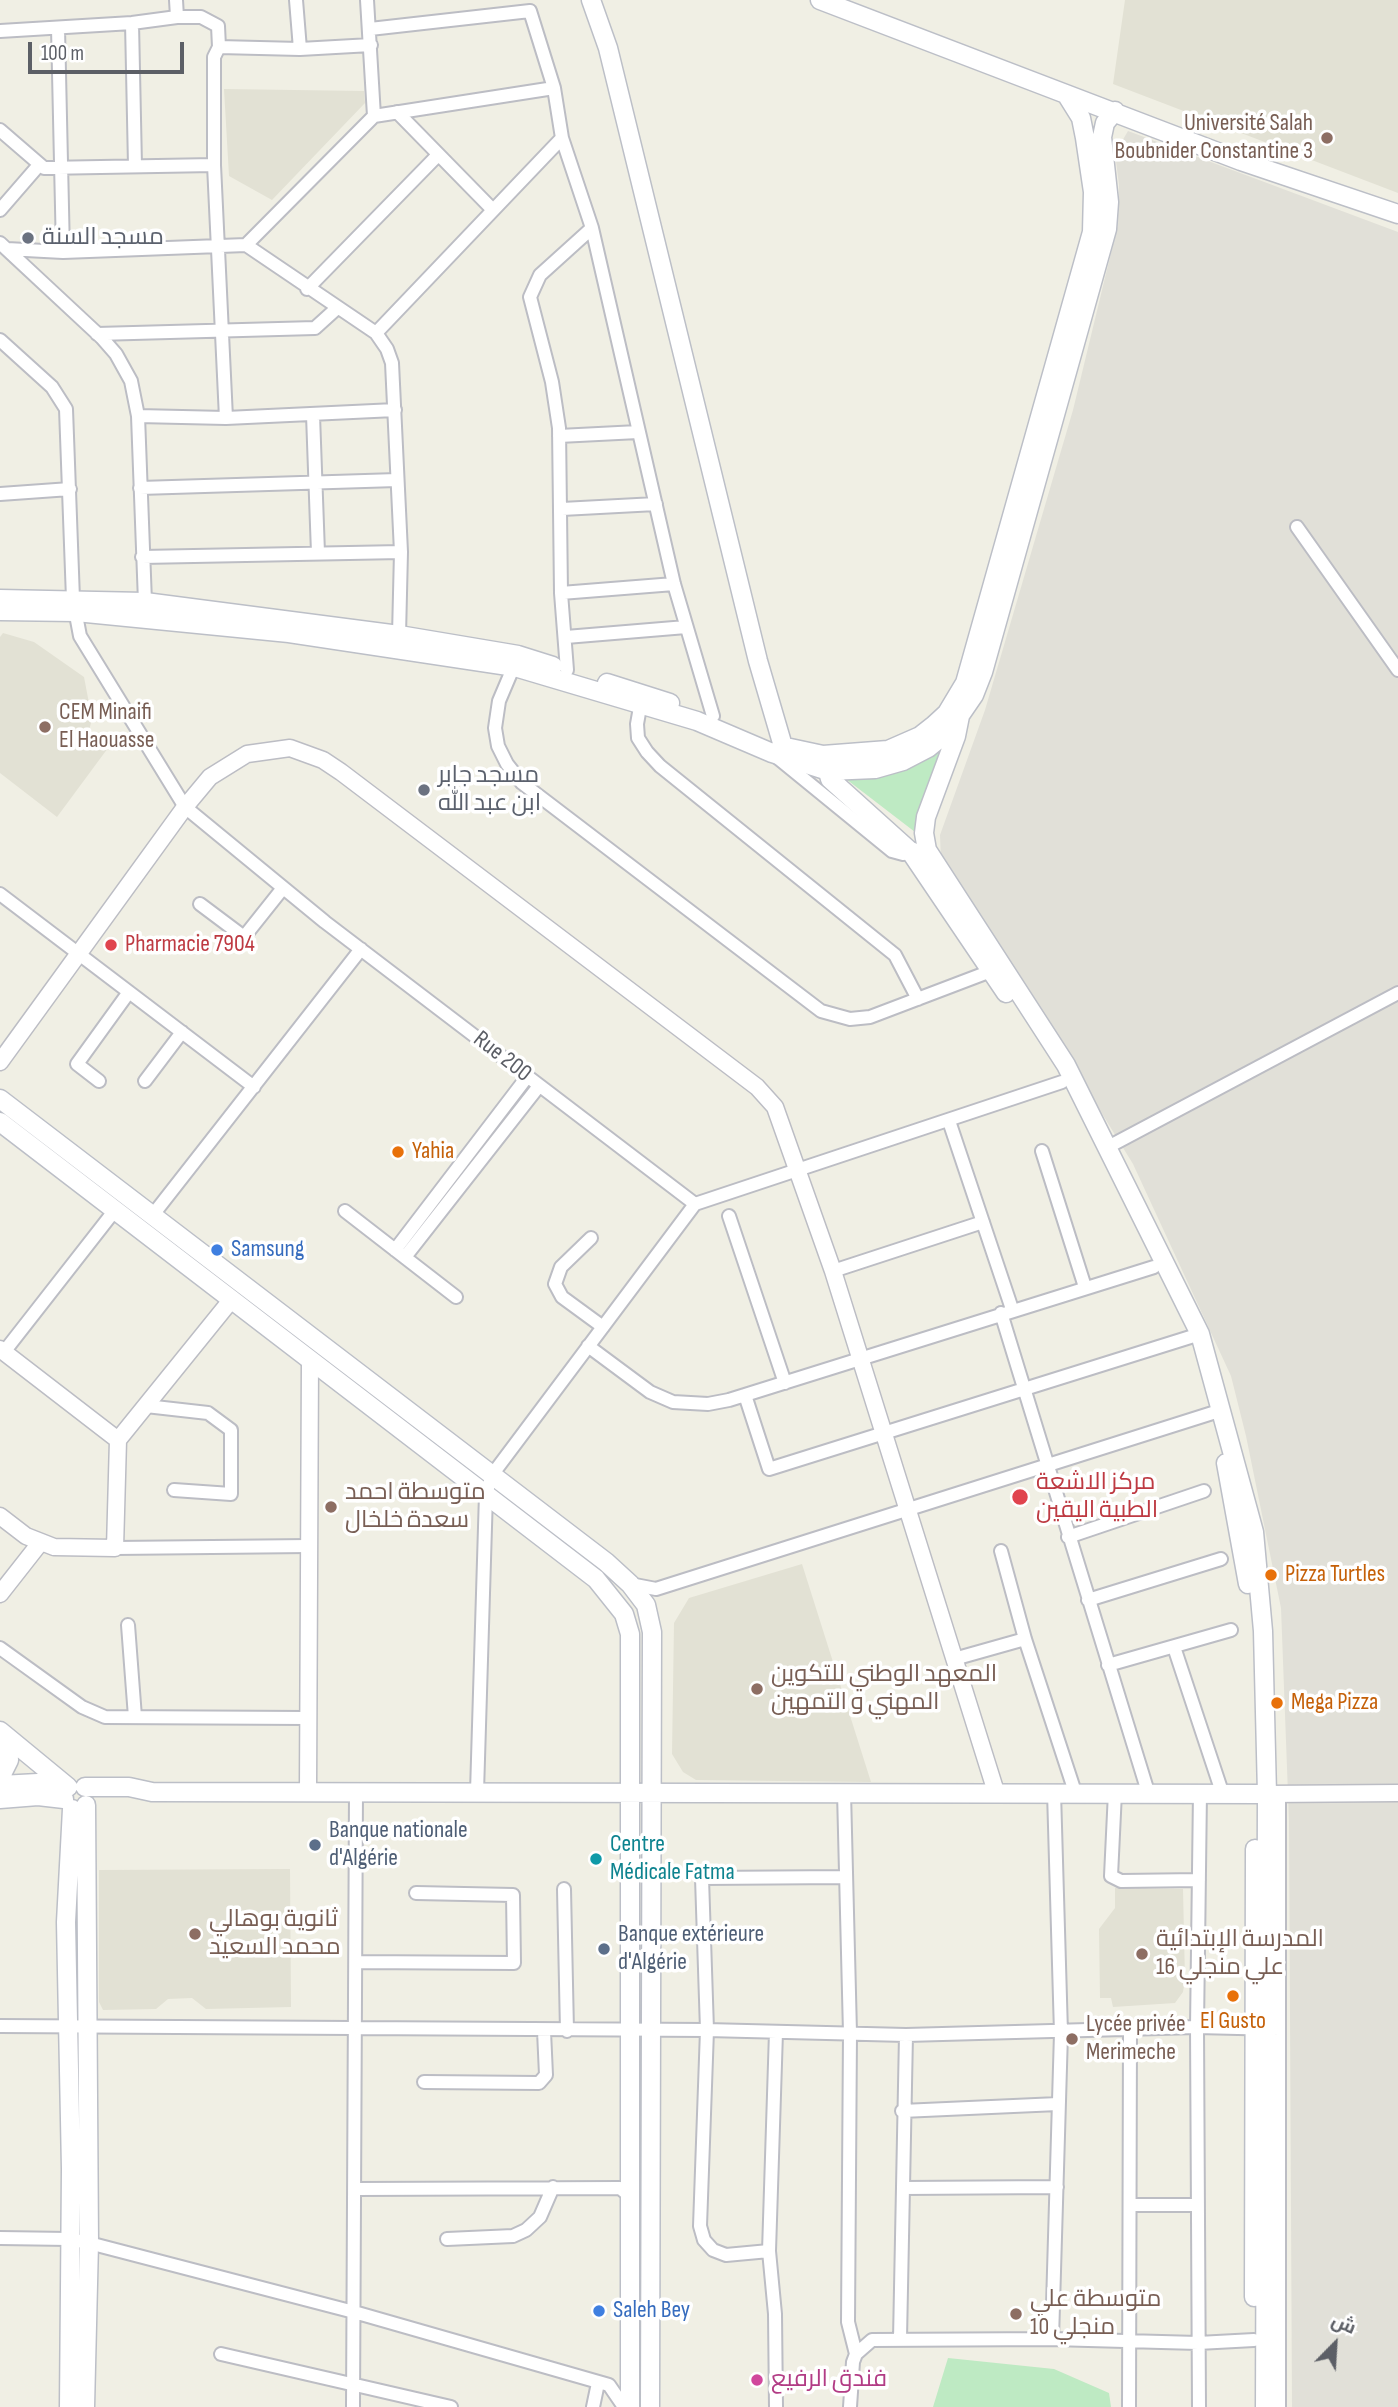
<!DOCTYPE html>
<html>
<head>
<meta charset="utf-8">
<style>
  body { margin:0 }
  #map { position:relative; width:1398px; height:2407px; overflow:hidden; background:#f0efe4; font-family:"Sofia Sans Condensed",Cairo,sans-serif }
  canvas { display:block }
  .north { position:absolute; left:1300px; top:2309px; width:70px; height:70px; -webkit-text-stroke:5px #fff; paint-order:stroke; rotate:24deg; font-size:19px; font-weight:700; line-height:28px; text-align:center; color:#5c5f66 }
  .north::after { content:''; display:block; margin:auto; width:24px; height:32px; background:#5c5f66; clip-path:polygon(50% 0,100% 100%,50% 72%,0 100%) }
  .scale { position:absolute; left:28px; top:42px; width:156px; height:32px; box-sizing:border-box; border:4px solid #5c5f66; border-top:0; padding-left:9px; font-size:21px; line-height:24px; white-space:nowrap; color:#5c5f66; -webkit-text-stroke:5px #fff; paint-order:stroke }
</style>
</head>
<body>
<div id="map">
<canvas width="1398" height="2407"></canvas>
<div class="north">ش</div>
<div class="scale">100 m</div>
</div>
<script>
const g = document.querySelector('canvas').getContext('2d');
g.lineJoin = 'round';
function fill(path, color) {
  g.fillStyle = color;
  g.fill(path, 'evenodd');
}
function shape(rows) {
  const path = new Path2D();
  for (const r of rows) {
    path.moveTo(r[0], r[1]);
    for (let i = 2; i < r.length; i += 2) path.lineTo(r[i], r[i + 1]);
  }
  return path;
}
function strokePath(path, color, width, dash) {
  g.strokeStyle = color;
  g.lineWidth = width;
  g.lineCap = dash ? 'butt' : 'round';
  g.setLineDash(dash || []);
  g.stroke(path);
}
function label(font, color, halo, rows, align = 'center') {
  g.font = font + ' "Sofia Sans Condensed",Cairo,sans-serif';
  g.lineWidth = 7;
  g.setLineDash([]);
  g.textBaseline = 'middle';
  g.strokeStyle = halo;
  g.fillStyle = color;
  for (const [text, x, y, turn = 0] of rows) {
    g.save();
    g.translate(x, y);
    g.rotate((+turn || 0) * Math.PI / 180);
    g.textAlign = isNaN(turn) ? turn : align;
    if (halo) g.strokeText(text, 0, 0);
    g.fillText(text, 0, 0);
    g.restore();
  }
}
fill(shape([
  [1128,131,1398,232,1398,2407,1292,2407,1289,1821,1281,1608,1246,1436,1231,1376,1133,1164,1034,1003,941,862,940,835,985,710,1073,410,1118,224,1119,185,1115,153]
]), '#e1e0d8');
fill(shape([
  [1125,0,1398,0,1398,193,1113,84],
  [224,89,364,91,365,103,272,200,229,176],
  [3,633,34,642,84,677,92,719,88,735,108,748,57,817,0,773,0,637],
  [802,1564,871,1782,696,1780,683,1772,672,1754,674,1623,689,1598],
  [290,1869,291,2007,206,2009,192,1998,168,1999,156,2009,103,2010,99,2002,99,1870],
  [1115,1888,1183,1889,1185,1980,1183,1992,1175,2003,1113,2007,1111,1998,1100,1998,1099,1929,1115,1908]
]), '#e2e1d4');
fill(shape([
  [946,747,915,832,846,779,874,779,910,768],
  [948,2358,1054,2369,1109,2393,1111,2407,933,2407]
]), '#beeac3');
const minor = shape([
  [176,0,177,17],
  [296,0,300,49],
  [367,0,374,116],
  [132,23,135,166],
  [58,28,63,252],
  [370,29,530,11,554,88,562,138,592,228,674,584,713,716],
  [0,31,132,23,177,17,201,17,218,26,219,47,214,57,214,165,226,418],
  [219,47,300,49,371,45],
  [397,112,493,210],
  [0,130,44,168,214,165],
  [0,210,39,165],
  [0,243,102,338,116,354,131,381,138,416,145,602],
  [246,245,374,116,554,88],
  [7,249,63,252,246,245,376,333,387,349,392,363,401,552,399,635],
  [307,289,437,156],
  [376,333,562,138],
  [97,334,315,328,336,309],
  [0,340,52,387,66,409,73,599,80,636,185,807,325,922,695,1204,1062,1082],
  [313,415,318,553],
  [138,416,226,418,395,410],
  [559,436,638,432],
  [140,488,397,480],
  [0,494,70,489],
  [562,509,656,504],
  [1297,527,1398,670],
  [142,557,401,552],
  [561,593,674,584],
  [566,637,686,627],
  [516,661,499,701,495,728,498,746,507,764,522,783,821,1011,850,1019,870,1017,991,971],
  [567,670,561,593,559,428,552,382,530,297,540,275,592,228],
  [642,696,637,724,638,738,647,752,660,766,895,955,918,999],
  [778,758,892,851,903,854,914,849],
  [0,894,254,1087],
  [200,904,244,937,283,888],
  [99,1081,77,1064,129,992],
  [145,1081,182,1032],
  [949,1121,1012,1309],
  [1108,1147,1398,993],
  [1042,1151,1085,1287],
  [345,1211,456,1297],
  [152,1216,361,949],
  [729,1216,785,1383],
  [591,1238,561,1267,555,1284,562,1297,603,1327],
  [395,1250,527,1077],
  [405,1257,539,1086],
  [833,1271,983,1222],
  [1001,1313,1148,1792],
  [588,1346,650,1392,673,1402,708,1404,729,1400,1154,1267],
  [4,1352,115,1210],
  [745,1395,769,1469,1200,1334],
  [146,1406,208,1413,231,1430,231,1494,174,1490],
  [1068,1537,1204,1491],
  [115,1548,309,1546],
  [1001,1551,1025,1639,1075,1792],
  [630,1584,656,1589,1222,1410],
  [1088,1600,1221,1559],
  [128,1625,135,1717],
  [1174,1647,1222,1792],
  [0,1648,82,1707,105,1717,307,1718],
  [954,1659,1025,1639],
  [1108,1665,1231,1630],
  [477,1792,486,1494,492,1475,695,1204],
  [844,1792,850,2033,848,2322,856,2354],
  [1115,1792,1111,1876,1121,1881,1199,1880],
  [564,1889,567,2031],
  [357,1962,514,1963,513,1895,416,1893],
  [0,2026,707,2030,906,2035,1197,2027,1279,2029],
  [776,2032,769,2251,775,2314,776,2407],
  [424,2082,539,2083,546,2075,544,2031],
  [902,2111,1058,2104],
  [903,2188,1057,2187],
  [356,2189,620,2188,631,2197],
  [1130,2205,1197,2205],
  [0,2238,69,2239,89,2243,354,2312,609,2385,624,2407],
  [447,2239,513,2236,526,2230,540,2217,553,2187],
  [769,2251,726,2255,713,2250,704,2240,700,2226,707,2030,702,1878,846,1877],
  [900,2339,906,2035],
  [1052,2339,1061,2033,1054,1792],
  [221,2354,451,2407],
  [353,2407,356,1791],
  [593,2407,598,2383],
  [850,2407,853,2362,856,2354,872,2340,1052,2339,1198,2343,1254,2340],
  [1129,2407,1130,2029],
  [1199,2407,1197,2027,1200,1792],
  [1279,2407,1279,1794]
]);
const tertiary = shape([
  [0,1062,185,807,210,777,247,754,290,748,323,760,341,772,757,1087,775,1107,833,1271,996,1792],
  [0,1349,118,1440],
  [0,1516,26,1536,54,1547,115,1548,118,1440,232,1299],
  [0,1594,40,1543],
  [308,1791,310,1359],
  [1267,1794,1398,1793]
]);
const secondary = shape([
  [591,0,608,48,758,661,785,753],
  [820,0,1241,161,1398,214],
  [0,599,145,602,399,635,518,655,553,666],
  [0,611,76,612,289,633,515,667,697,721,772,753,828,771,875,769,903,761,928,748,950,730,974,695,983,672,1107,229,1109,202,1102,137,1105,123,1115,111],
  [607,683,670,703],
  [960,716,956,736,926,817,924,833,927,850,1066,1065,1200,1334,1254,1532,1263,1631,1267,1794,1265,2407],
  [781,746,823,755,888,750,920,736,934,725,947,713,965,683,1092,232,1093,192,1085,138,1081,118,1066,94],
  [823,755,830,779,910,851,1006,993],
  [0,1099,606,1562,630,1584,646,1605,652,1632,650,2407],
  [0,1122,596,1579,624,1614,630,1634,630,2407],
  [1226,1463,1248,1584],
  [0,1731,68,1787],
  [0,1778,9,1760,7,1737],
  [0,1785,38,1783,66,1788],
  [85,1787,129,1787,152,1792,1267,1794],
  [0,1799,38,1796,64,1799],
  [1254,2297,1255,1849],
  [69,2407,71,2169,66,1922,72,1809],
  [85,2407,89,2243,86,1805]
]);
strokePath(minor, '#bcbdc4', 16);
strokePath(tertiary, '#bcbdc4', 19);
strokePath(secondary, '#bcbfc7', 21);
strokePath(minor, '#fff', 12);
strokePath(tertiary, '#fff', 16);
strokePath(secondary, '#fff', 18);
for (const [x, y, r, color] of [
  [1327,138,7,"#8d6e63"],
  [28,238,7,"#6b7280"],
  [45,727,7,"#8d6e63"],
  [424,790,7,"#6b7280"],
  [111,945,7,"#e0444e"],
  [398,1152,7,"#e8710a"],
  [217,1250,7,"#3f7fe0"],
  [1020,1497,9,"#e0444e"],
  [331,1507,7,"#8d6e63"],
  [1271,1575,7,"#e8710a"],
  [757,1689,7,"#8d6e63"],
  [1277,1703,7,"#e8710a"],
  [315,1845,7,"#5c6f8a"],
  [596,1859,7,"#0f9aa8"],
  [195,1934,7,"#8d6e63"],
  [604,1949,7,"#5c6f8a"],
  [1142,1954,7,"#8d6e63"],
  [1233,1996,7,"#e8710a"],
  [1072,2039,7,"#8d6e63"],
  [599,2311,7,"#3f7fe0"],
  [1016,2314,7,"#8d6e63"],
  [757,2380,7,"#d1479c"]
]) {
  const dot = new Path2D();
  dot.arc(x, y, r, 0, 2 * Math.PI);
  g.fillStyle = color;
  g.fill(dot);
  strokePath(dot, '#fff', 2.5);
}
label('24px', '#785e54', '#fff', [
  ["Université Salah",1313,124,"right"],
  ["Boubnider Constantine 3",1313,152,"right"],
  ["CEM Minaifi",59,713],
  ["El Haouasse",59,741],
  ["متوسطة احمد",345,1493],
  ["سعدة خلخال",345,1521],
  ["المعهد الوطني للتكوين",771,1675],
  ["المهني و التمهين",771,1703],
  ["ثانوية بوهالي",209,1920],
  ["محمد السعيد",209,1948],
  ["المدرسة الإبتدائية",1156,1940],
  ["علي منجلي 16",1156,1968],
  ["Lycée privée",1086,2025],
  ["Merimeche",1086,2053],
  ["متوسطة علي",1030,2300],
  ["منجلي 10",1030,2328]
], 'left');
label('24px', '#5b616d', '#fff', [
  ["مسجد السنة",42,238],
  ["مسجد جابر",438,776],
  ["ابن عبد الله",438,804]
], 'left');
label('24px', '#be3a42', '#fff', [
  ["Pharmacie 7904",125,945],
  ["مركز الاشعة",1036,1483],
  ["الطبية اليقين",1036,1511]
], 'left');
label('24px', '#5c5f66', '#fff', [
  ["Rue 200",502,1057,38]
]);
label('24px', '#c56008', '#fff', [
  ["Yahia",412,1152],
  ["Pizza Turtles",1285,1575],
  ["Mega Pizza",1291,1703],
  ["El Gusto",1233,2022,"center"]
], 'left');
label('24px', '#366cbe', '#fff', [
  ["Samsung",231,1250],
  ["Saleh Bey",613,2311]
], 'left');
label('24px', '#4e5e75', '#fff', [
  ["Banque nationale",329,1831],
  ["d'Algérie",329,1859],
  ["Banque extérieure",618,1935],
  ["d'Algérie",618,1963]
], 'left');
label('24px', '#0d838f', '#fff', [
  ["Centre",610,1845],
  ["Médicale Fatma",610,1873]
], 'left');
label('24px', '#b23c85', '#fff', [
  ["فندق الرفيع",771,2380]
], 'left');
</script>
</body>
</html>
